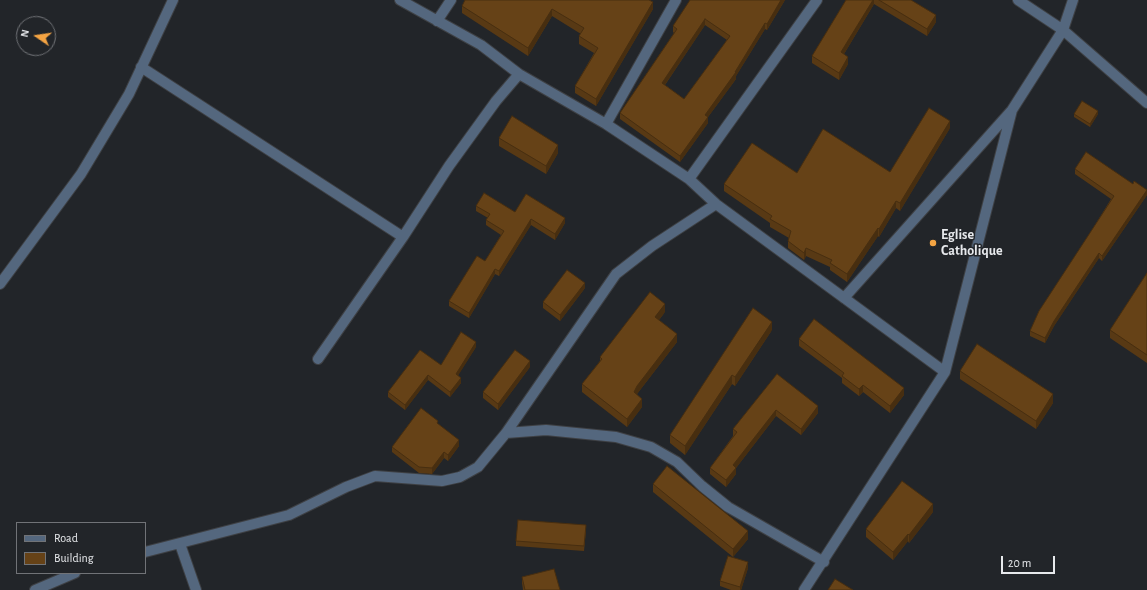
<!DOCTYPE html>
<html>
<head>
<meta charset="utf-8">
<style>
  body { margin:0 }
  #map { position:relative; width:1147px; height:590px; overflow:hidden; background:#222529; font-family:"Alegreya Sans",sans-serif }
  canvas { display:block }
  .legend { position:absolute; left:16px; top:522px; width:130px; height:52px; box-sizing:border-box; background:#222529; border:1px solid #717377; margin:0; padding:5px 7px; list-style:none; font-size:12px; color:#e7e9ec }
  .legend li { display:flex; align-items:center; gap:8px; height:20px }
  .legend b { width:20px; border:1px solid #717377 }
  .north { position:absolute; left:16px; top:16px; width:40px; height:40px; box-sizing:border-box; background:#222529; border:1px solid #717377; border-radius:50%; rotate:283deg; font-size:11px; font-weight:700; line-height:16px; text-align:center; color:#e7e9ec }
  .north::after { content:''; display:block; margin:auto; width:14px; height:18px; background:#f4a443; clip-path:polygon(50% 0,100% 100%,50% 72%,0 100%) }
  .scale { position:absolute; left:1001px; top:556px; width:54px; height:18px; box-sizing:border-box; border:2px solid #e7e9ec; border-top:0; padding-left:5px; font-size:12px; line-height:14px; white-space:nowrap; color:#e7e9ec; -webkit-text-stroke:3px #222529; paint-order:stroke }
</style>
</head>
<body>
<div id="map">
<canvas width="1147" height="590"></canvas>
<ul class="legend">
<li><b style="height:5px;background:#54677e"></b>Road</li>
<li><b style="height:11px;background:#664217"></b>Building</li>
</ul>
<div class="north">N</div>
<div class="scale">20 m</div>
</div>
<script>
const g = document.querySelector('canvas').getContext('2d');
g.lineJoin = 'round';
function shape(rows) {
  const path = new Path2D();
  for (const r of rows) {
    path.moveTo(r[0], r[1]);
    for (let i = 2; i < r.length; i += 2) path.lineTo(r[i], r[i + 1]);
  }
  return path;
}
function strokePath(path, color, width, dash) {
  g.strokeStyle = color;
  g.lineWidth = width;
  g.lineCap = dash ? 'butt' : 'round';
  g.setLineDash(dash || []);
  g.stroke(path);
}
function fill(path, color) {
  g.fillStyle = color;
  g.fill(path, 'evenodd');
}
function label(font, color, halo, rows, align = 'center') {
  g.font = font + ' "Alegreya Sans",sans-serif';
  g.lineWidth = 3;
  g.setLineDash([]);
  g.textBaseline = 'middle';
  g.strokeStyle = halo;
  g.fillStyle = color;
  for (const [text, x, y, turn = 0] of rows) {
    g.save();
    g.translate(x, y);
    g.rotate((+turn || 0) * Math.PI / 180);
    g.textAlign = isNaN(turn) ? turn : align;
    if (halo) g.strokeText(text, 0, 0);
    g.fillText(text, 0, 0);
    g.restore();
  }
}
const minor = shape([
  [400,0,481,45,519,74,606,124,689,179,716,204,945,372,1012,110],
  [1018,0,1063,30,1147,103],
  [437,21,451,0],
  [141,67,403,237],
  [606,124,676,0],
  [689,179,817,0],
  [0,284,81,174,129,94,173,0],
  [844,298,1012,110,1063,30,1073,0],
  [318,359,403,237,449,166,496,101,519,74],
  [506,433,546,430,616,437,651,447,677,462,702,486,728,507,824,562],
  [180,544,196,590],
  [145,552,289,515,346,487,375,476,442,481,460,477,478,467,506,433,616,274,652,246,716,204],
  [35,590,75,573],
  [804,590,945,372]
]);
strokePath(minor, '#3e4044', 12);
strokePath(minor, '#54677e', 10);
fill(shape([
  [785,0,767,30,765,29,736,76,736,79,708,117,708,123,680,162,620,119,620,113,674,33,673,32,673,26],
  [705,25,727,40,684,99,665,85],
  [846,0,911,0,936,22,927,36,874,4,844,54,848,64,839,80,812,63,812,56],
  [462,6,653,9,596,106,575,93,575,86,594,53,579,44,579,36,581,34,552,16,528,56,462,13],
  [1074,114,1098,114,1090,127,1074,117],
  [950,128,900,211,896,208,879,237,878,236,847,282,830,270,830,267,806,256,804,260,788,248,788,241,789,238,770,227,770,223,724,191,724,184,797,173,890,172],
  [499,138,558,153,546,174,499,146],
  [1075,169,1147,195,1102,261,1099,258,1054,326,1045,343,1030,336,1030,331,1111,199,1075,174],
  [476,206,515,212,565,223,555,240,531,225,499,276,495,274,469,318,449,306,449,301,485,261,501,235,486,225,486,220,488,218,476,211],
  [1147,273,1147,363,1110,338,1110,330],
  [585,288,560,321,543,308,543,302],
  [665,312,659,320,677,342,637,394,642,407,627,427,582,392,582,384,600,361,600,357],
  [772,330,735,386,732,384,685,455,670,443,670,435],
  [799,339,904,395,890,413,863,392,859,396,842,383,842,378,799,346],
  [476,347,458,375,461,383,450,397,428,380,405,410,388,397,388,392],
  [530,367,498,410,483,398,483,392],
  [960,371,1053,403,1036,429,960,379],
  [777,374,818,413,801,435,776,416,736,468,736,474,726,487,710,474,710,468,733,436,733,429],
  [438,424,459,446,448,461,444,458,432,474,419,473,392,452,392,447],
  [653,484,748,539,733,557,653,492],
  [933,512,909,543,908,541,893,560,866,537,866,529],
  [586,530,584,551,516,546,516,541],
  [748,568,741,590,731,590,720,586,720,581],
  [522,577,560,590,523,590,522,583]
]), '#583914');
fill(shape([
  [781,0,785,0,767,30,767,24],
  [873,0,874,0,874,4,841,59,841,52],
  [653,2,653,9,596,106,596,99],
  [552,9,552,16,528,56,528,48],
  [936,15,936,22,927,36,927,29],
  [705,19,705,25,662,89,662,83],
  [765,23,765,29,736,76,736,79,705,121,705,115,735,72],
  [848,57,848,64,839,80,839,73],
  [1098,111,1098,114,1090,127,1090,124],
  [708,117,708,123,680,162,680,156],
  [950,121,950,128,900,211,900,203],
  [558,145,558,153,546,174,546,166],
  [1147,190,1147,195,1102,261,1102,256],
  [896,201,896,208,879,237,879,229],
  [565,218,565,223,555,240,555,234],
  [531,219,531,225,499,276,499,271],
  [878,228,878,236,847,282,847,274],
  [806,248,806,256,804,260,804,253],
  [1099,253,1099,258,1054,326,1045,343,1045,338,1054,321],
  [495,269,495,274,469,318,469,313],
  [585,283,585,288,560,321,560,315],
  [665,304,665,312,655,325,655,317],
  [772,322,772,330,735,386,735,377],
  [677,334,677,342,637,394,634,401,634,392,637,386],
  [476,342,476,347,456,379,456,374],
  [530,361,530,367,498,410,498,404],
  [428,375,428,380,405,410,405,405],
  [732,375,732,384,685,455,685,446],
  [461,378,461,383,450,397,450,392],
  [863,385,863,392,859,396,859,389],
  [904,388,904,395,890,413,890,406],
  [1053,394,1053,403,1036,429,1036,421],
  [642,399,642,407,627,427,627,419],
  [818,406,818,413,801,435,801,429],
  [776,410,776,416,736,468,736,474,726,487,726,480,733,465],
  [459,440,459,446,448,461,448,455],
  [444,452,444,458,432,474,432,468],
  [933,504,933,512,909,543,909,535],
  [748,531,748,539,733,557,733,549],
  [908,534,908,541,893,560,893,552],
  [748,562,748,568,741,590,740,590,740,587]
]), '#472e10');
const building = shape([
  [465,0,649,0,653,2,596,99,575,86,598,48,579,36,584,28,552,9,528,48,462,6,465,0],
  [690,0,781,0,767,24,765,23,735,72,736,72,705,115,708,117,680,156,620,113,677,29,673,26,690,0],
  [705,19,730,36,684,99,662,83,705,19],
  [846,0,873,0,841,52,848,57,839,73,812,56,846,0],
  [879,0,911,0,936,15,927,29,879,0],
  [1082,101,1098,111,1090,124,1074,114,1082,101],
  [929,108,950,121,900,203,896,201,879,229,878,228,847,274,830,263,832,260,806,248,804,253,788,241,791,231,770,219,772,216,724,184,752,143,797,173,823,129,890,172,929,108],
  [512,116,558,145,546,166,499,138,512,116],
  [1086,152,1133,184,1134,181,1147,190,1102,256,1099,253,1054,321,1045,338,1030,331,1039,311,1114,196,1075,169,1086,152],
  [484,193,515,212,526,194,565,218,555,234,531,219,499,271,495,269,469,313,449,301,477,256,485,261,504,231,486,220,490,214,476,206,484,193],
  [567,270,585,283,560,315,543,302,567,270],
  [1147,273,1147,355,1110,330,1147,273],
  [650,292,665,304,655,317,677,334,637,386,634,392,642,399,627,419,582,384,602,359,600,357,650,292],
  [753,308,772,322,735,377,732,375,685,446,670,435,753,308],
  [814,319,904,388,890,406,863,385,859,389,842,376,844,373,799,339,814,319],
  [461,332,476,342,456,374,461,378,450,392,428,375,405,405,388,392,420,350,441,365,461,332],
  [977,344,1053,394,1036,421,960,371,977,344],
  [515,350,530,361,498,404,483,392,515,350],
  [777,374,818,406,801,429,776,410,733,465,736,468,726,480,710,468,737,432,733,429,777,374],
  [421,408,438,421,437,423,459,440,448,455,444,452,432,468,419,467,392,447,421,408],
  [667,466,748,531,733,549,653,484,667,466],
  [902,481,933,504,909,535,908,534,893,552,866,529,902,481],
  [518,520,586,525,584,546,516,541,518,520],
  [728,556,748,562,740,587,720,581,728,556],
  [554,569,560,590,525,590,522,577,554,569],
  [835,579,853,590,828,590,835,579]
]);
fill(building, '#664217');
strokePath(building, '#472e10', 1);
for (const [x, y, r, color] of [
  [933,243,4,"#f4a443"]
]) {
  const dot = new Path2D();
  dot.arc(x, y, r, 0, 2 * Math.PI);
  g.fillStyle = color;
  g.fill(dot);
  strokePath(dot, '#222529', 1.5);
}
label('bold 14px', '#e7e9ec', '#222529', [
  ["Eglise",941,235],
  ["Catholique",941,251]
], 'left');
</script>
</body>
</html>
